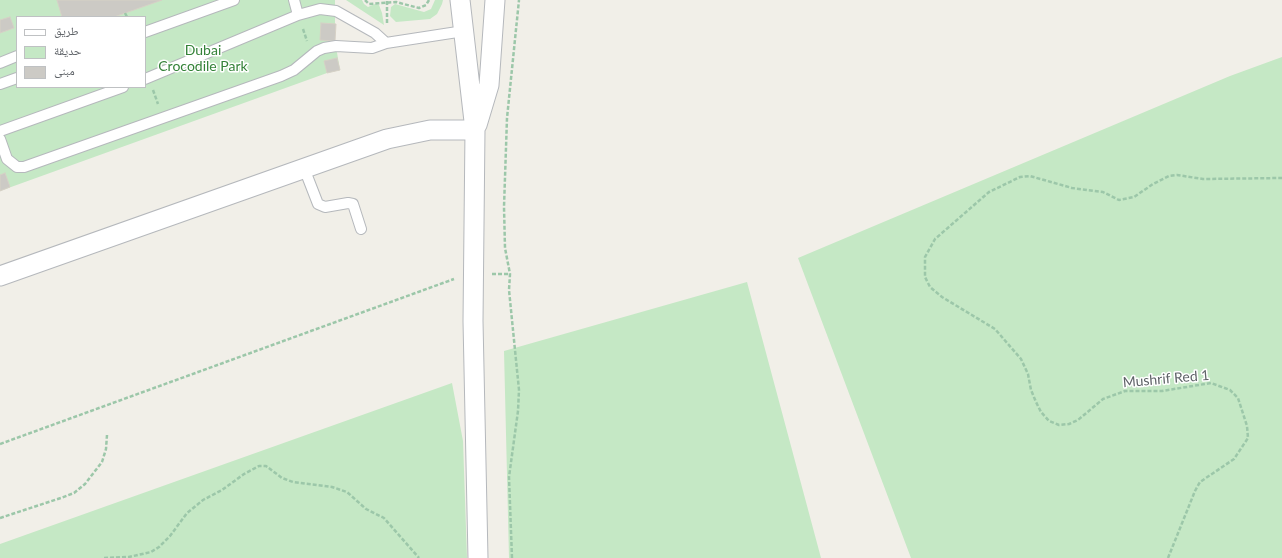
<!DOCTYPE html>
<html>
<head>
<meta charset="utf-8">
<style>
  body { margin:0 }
  #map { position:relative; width:1282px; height:558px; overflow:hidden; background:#f1efe8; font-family:Lato,"Noto Naskh Arabic",sans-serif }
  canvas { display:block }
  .legend { position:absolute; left:16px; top:16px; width:130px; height:72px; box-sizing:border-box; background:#fff; border:1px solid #bfc1c3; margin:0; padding:5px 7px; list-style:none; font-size:12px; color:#5f6368 }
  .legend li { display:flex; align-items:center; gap:8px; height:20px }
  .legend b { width:20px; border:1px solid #bfc1c3 }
</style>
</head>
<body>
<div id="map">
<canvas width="1282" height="558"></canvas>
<ul class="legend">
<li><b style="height:5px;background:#fff"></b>طريق</li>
<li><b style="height:11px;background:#c5e8c5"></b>حديقة</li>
<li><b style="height:11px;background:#cccac5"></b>مبنى</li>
</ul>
</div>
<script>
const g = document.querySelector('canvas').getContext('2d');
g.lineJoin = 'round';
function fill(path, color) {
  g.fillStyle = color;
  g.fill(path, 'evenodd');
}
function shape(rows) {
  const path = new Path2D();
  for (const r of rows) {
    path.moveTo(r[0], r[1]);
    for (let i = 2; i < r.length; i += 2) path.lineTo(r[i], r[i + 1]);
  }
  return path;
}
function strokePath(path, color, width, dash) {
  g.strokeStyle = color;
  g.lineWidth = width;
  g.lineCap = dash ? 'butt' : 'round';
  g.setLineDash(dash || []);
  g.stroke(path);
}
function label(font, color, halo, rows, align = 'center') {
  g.font = font + ' Lato,sans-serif';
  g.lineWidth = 3;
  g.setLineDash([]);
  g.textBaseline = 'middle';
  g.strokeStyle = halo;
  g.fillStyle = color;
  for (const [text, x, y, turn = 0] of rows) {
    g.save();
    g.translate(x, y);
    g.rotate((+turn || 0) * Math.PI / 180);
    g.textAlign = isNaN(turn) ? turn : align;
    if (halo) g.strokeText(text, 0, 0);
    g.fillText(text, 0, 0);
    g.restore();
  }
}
fill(shape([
  [0,0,335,0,335,41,340,70,327,73,0,191],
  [17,17,145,17,145,87,17,87],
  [346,0,362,0,364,4,368,7,375,4,379,5,382,13,384,25],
  [435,0,443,0,442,4,437,14,430,19,396,22,390,16,391,7,395,4,424,12,431,9],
  [1282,57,1282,558,911,558,798,258,1230,76],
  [747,282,821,558,509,558,504,351],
  [452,383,463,441,467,558,0,558,0,544]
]), '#c5e8c5');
const building = shape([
  [57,0,162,0,114,17,62,17,57,0],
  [10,17,14,28,0,33,0,20,10,17],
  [321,23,336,24,335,41,320,40,321,23],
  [337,58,340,70,327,73,324,61,337,58],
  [5,173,10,187,0,191,0,175,5,173]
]);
fill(building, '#cccac5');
strokePath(building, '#d6d1c6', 1);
const service = shape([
  [294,0,298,15],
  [145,32,234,0],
  [0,63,17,56],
  [145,79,298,15,320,9,336,11,375,33,386,43],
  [0,84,17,78],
  [0,131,123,87],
  [0,139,7,159,17,167,24,167,281,76,294,70,317,51,324,48,336,46,372,48,386,43,464,31],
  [304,168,318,204,325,207,348,203,353,204,361,229]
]);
const minor = shape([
  [460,0,475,130,473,321,478,558],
  [477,125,489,85,495,0],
  [0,276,387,139,430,130,475,130]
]);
strokePath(service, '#b5b8bc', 12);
strokePath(minor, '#b5b8bc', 21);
strokePath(shape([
  [365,0,369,4,396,2,419,8,426,5,429,0],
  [125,13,127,17],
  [387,23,387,0],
  [303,29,307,41],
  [153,90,158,104],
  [492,274,510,274],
  [0,444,454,279],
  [0,518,61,498,74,493,85,484,102,462,106,449,107,435],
  [104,558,129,557,151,552,159,547,170,536,187,513,203,500,222,490,244,474,259,466,266,466,282,478,293,482,332,487,347,492,366,509,384,518,419,558],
  [512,558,509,477,518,411,519,390,509,290,510,274,505,248,504,207,507,118,519,0],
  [1168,558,1195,491,1200,482,1234,459,1248,438,1247,426,1238,398,1230,390,1211,383,1162,391,1125,391,1103,399,1078,420,1069,424,1059,425,1049,421,1041,412,1036,402,1031,390,1028,374,1021,359,995,329,942,297,930,287,925,277,925,257,935,239,989,192,1020,177,1030,176,1072,188,1103,192,1119,200,1134,197,1153,184,1169,176,1177,175,1203,179,1282,178]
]), '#9cc7a9', 2.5, [4, 2]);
strokePath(service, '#fff', 10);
strokePath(minor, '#fff', 19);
label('14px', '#348238', '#fff', [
  ["Dubai",203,50],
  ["Crocodile Park",203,66]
]);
label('14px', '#5f6368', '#fff', [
  ["Mushrif Red 1",1166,379,-5]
]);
</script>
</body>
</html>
